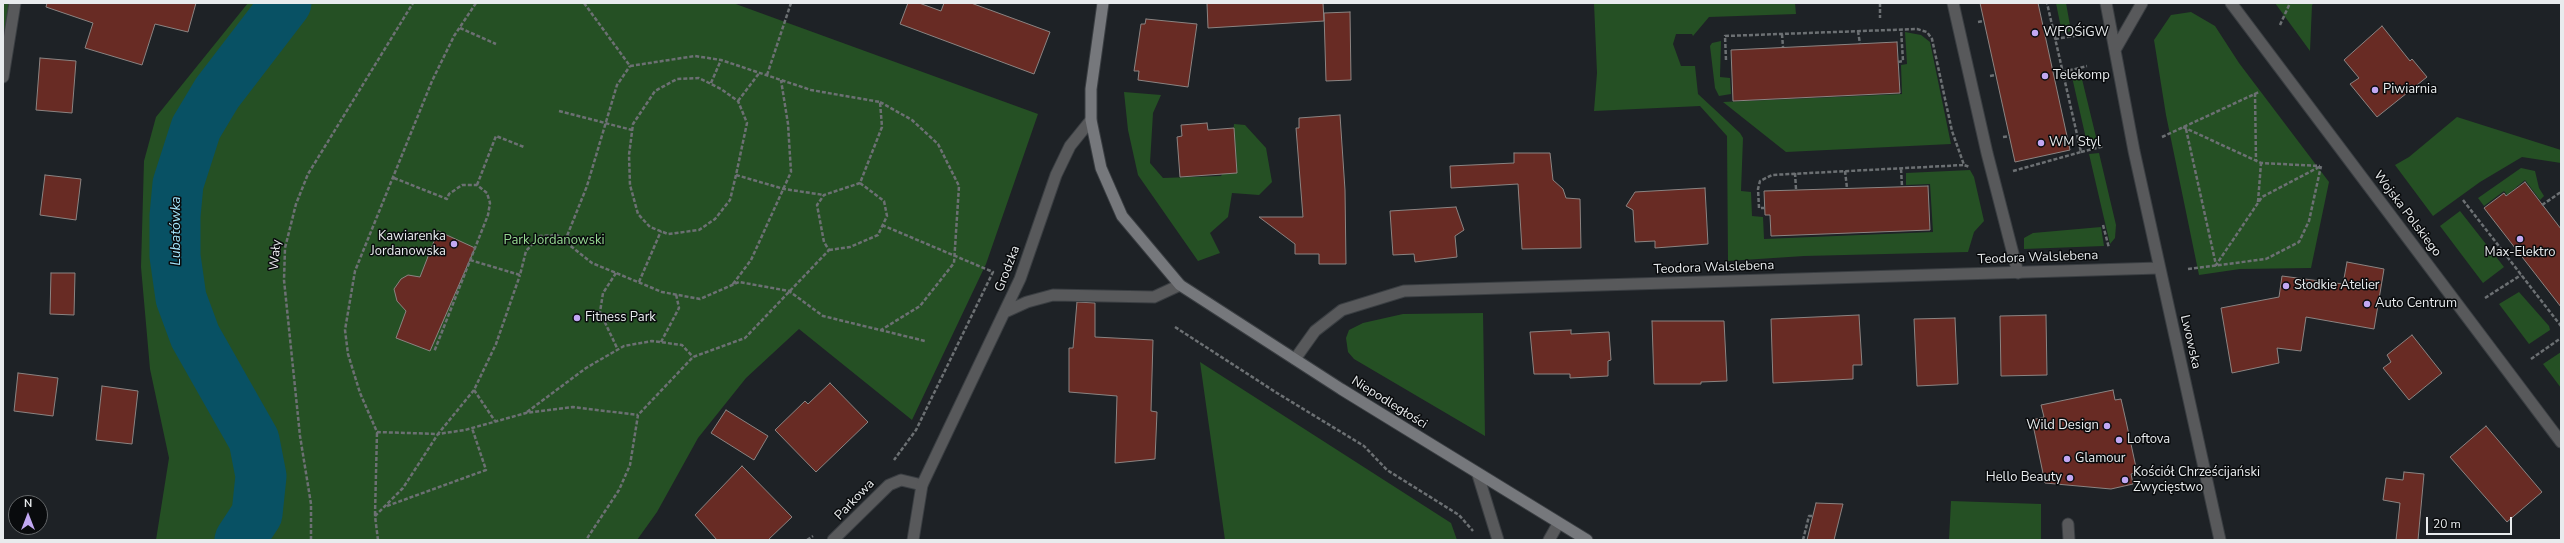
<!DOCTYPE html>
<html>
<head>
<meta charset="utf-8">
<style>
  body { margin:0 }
  #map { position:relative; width:2564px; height:543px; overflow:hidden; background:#1e2226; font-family:"Nunito Sans",sans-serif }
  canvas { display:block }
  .frame { position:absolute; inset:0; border:4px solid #e8ebed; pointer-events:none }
  .north { position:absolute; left:8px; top:495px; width:40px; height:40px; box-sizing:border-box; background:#090b0d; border:1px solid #626567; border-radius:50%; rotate:0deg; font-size:11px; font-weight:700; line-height:16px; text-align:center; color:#e8ebed }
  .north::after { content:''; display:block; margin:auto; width:14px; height:18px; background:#c2a8f3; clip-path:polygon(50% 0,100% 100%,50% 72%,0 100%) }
  .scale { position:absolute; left:2426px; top:517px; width:86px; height:18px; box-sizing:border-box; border:2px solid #e8ebed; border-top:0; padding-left:5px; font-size:12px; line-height:14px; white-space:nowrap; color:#e8ebed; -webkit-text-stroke:3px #090b0d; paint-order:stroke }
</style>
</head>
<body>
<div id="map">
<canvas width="2564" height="543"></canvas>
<div class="frame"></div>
<div class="north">N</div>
<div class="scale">20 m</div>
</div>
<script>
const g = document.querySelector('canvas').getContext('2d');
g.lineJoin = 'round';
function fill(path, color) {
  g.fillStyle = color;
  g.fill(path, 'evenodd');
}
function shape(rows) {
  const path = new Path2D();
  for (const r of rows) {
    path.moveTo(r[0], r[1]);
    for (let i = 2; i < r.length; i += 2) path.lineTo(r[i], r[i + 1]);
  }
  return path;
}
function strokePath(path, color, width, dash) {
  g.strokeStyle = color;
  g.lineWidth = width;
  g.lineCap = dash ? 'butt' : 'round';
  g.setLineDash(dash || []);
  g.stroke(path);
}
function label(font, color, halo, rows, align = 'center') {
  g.font = font + ' "Nunito Sans",sans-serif';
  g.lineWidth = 3;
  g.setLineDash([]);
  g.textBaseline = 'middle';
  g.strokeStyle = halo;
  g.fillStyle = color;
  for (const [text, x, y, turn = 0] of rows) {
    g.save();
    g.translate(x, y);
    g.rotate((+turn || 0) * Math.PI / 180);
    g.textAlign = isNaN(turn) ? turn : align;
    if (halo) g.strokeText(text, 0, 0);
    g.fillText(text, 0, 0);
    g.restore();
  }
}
fill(shape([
  [3,3,15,3,3,65],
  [248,3,733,3,1038,114,986,264,912,420,799,329,746,378,698,438,657,512,637,540,156,540,169,458,150,369,141,267,144,161,156,117],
  [1594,3,1795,3,1796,14,1709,17,1693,36,1692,34,1676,34,1673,44,1681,66,1695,66,1698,94,1740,133,1743,138,1741,191,1751,192,1752,216,1763,217,1764,239,1933,232,1930,184,1906,185,1906,173,1970,170,1974,177,1984,221,1974,232,1968,252,1804,256,1728,261,1727,136,1700,106,1594,111,1597,73],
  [2056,3,2066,3,2071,31,2062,33],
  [2275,3,2314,3,2312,5,2310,51],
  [2191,12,2215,26,2239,63,2329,182,2311,268,2240,269,2199,275,2166,115,2154,40,2171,15],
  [1905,32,1921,35,1930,42,1951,144,1786,152,1723,102,1902,94,1901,65,1907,64],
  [1721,41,1720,77,1730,78,1731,94,1719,96,1715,88,1710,46,1712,43],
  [2081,75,2097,141,2092,143,2087,143,2072,77],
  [1124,92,1161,95,1153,113,1150,163,1163,178,1221,176,1231,161,1234,124,1245,125,1266,148,1272,182,1259,195,1232,193,1228,217,1210,233,1220,253,1198,261,1138,175,1128,130],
  [2457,117,2561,150,2561,163,2522,157,2480,182,2433,216,2395,165,2409,157],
  [2099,153,2116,225,2115,238,2110,244,2089,154],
  [2521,168,2535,171,2539,188,2544,196,2540,200,2525,180,2507,195,2504,191,2484,206,2478,198],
  [2460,211,2504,267,2483,283,2440,226],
  [2101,227,2104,246,2024,249,2024,238,2033,233],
  [2519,292,2549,326,2550,330,2529,344,2499,304],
  [1483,313,1485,436,1354,359,1348,352,1346,338,1349,330,1363,323,1403,314],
  [2561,352,2561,388,2543,364],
  [1200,362,1451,523,1457,540,1225,540],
  [1951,501,2041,504,2041,540,1949,540]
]), '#255024');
strokePath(shape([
  [240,540,257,514,261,476,254,440,195,336,181,298,175,256,175,216,178,184,196,128,217,93,286,3]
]), '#085164', 51);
const building = shape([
  [47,3,196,3,188,32,155,24,142,65,85,48,93,23,46,7,47,3],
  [908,3,919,3,941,11,944,3,971,3,1050,32,1034,74,900,24,908,3],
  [1207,3,1323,3,1324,21,1208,28,1207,3],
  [1980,3,2038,3,2070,150,2015,162,1980,3],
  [1350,12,1351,80,1326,81,1324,13,1350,12],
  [1146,19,1197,24,1188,87,1138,80,1139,71,1134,71,1141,24,1145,24,1146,19],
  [2382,26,2410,61,2412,59,2427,77,2377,117,2350,84,2359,78,2344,60,2382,26],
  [1897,42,1900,93,1733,101,1731,50,1897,42],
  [40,58,76,61,72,113,36,110,40,58],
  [1340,115,1345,190,1346,264,1319,264,1319,254,1295,254,1295,244,1259,217,1303,217,1296,128,1299,128,1299,118,1340,115],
  [1207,123,1208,130,1234,128,1237,173,1180,177,1177,137,1182,136,1181,125,1207,123],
  [1514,153,1550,153,1553,180,1563,189,1566,198,1580,199,1581,248,1522,249,1518,184,1451,188,1450,166,1514,163,1514,153],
  [45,175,81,179,76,220,40,215,45,175],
  [2525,182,2561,229,2561,307,2484,208,2504,193,2506,196,2525,182],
  [1928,186,1930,230,1771,236,1770,215,1765,215,1764,191,1928,186],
  [1705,188,1708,244,1655,248,1655,241,1635,242,1633,210,1626,206,1635,192,1705,188],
  [1456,207,1464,230,1455,236,1457,257,1415,262,1414,254,1393,255,1390,211,1456,207],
  [438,231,475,248,430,351,396,338,406,311,397,301,394,289,401,279,408,275,420,277,438,231],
  [2347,262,2384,269,2374,329,2306,317,2301,351,2277,348,2279,363,2232,373,2221,308,2279,297,2282,276,2343,284,2347,262],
  [51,273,75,273,74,315,50,314,51,273],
  [1077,302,1095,303,1095,337,1153,340,1151,411,1157,412,1155,459,1115,463,1117,396,1069,392,1069,348,1073,348,1077,302],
  [1859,315,1862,365,1853,365,1853,379,1773,383,1771,319,1859,315],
  [2046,315,2047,375,2001,376,2000,316,2046,315],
  [1955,318,1958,384,1917,386,1914,319,1955,318],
  [1652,321,1724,321,1727,381,1701,382,1701,384,1654,384,1652,321],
  [1571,330,1571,334,1609,332,1611,360,1608,361,1608,376,1570,378,1570,374,1534,374,1530,332,1571,330],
  [2412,335,2442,373,2409,400,2383,368,2391,362,2387,355,2412,335],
  [18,373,58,378,53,416,14,411,18,373],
  [830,383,868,422,816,472,775,430,805,401,808,404,830,383],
  [102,386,138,391,132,444,96,440,102,386],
  [2113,390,2115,400,2121,399,2126,421,2137,472,2131,474,2133,484,2111,489,2045,483,2032,420,2044,417,2041,405,2113,390],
  [726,410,768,436,754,460,711,433,726,410],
  [2486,426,2542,492,2507,522,2450,457,2486,426],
  [742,466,792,517,768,540,717,540,695,515,742,466],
  [2404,472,2424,474,2418,540,2396,540,2400,503,2383,500,2386,478,2403,480,2404,472],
  [1816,503,1843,504,1834,540,1807,540,1816,503]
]);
fill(building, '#682b24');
strokePath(building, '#8b8482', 1);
const service = shape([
  [1953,3,1987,153,2018,273],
  [1478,475,1498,540],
  [2068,524,2069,540],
  [1549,540,1558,524]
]);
const minor = shape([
  [3,77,15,3],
  [1295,359,1315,331,1342,310,1404,291,2159,268],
  [833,540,889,485,901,480,922,485]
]);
const tertiary = shape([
  [2106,3,2134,151,2220,540],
  [2231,3,2561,442],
  [2115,50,2142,3],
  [1005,312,1027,302,1053,295,1154,297,1180,285],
  [913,540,922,485,1020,279,1056,175,1070,146,1091,120]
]);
const secondary = shape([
  [1103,3,1091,89,1091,120,1101,168,1122,216,1180,285,1341,389,1587,540]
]);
strokePath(service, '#3a3e42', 13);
strokePath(minor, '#3a3e42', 13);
strokePath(tertiary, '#3a3e42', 13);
strokePath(secondary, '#3a3e42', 13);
strokePath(shape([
  [476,3,454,36,432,81,355,271,345,330,348,354,360,393,377,432,438,434,474,390,496,344,520,275],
  [584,3,630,66,695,56,721,60,811,90,880,102,882,127,860,183,824,195,817,205,824,242,829,250,745,338,693,357,638,415,630,465,619,490,586,540],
  [1880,3,1880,18],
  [1978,22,1984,21],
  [2280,25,2290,3],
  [460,28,496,44],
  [1858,31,1860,44],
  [1782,34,1783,47],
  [2055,39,2080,35],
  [1726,60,1725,36,1917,29,1927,32,1932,39,1952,131,1964,165,1970,167],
  [1898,62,1903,61,1901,29],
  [2063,72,2087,66],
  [767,75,791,3],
  [1990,76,1996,75],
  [711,83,721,60],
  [2255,93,2256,161],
  [738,101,760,72],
  [880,102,912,120,938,144,959,186,954,263,920,306,881,330],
  [559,111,632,130],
  [2183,127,2261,163,2320,166],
  [2186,129,2216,265,2262,197,2321,166],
  [2003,137,2010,136],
  [2162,137,2259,92],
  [2081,152,2104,146],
  [1901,169,1902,186],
  [1845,171,1847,188],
  [2013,171,2081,152,2047,3],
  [1795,173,1796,189],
  [736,175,730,200,715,219,699,230,668,234,650,227,638,214,630,185,629,155,633,124,655,91,677,79,699,78,721,89,738,101,747,123,736,175,784,189,824,195],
  [394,178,447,199,449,194,462,185,477,185,487,193,490,203,488,215,434,352],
  [477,185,496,136,524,147],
  [2463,200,2561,326],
  [2258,202,2261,163],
  [2542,205,2561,192],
  [1765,208,1759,208,1758,189,1760,181,1772,175,1964,165],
  [882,225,993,272,916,430,894,460],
  [2103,225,2109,248],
  [565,241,587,186,617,85,630,66],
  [829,250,850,247,878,235,887,216,884,201,860,183],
  [470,260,520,275,526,251,540,236,557,235,592,263,662,292,700,299,739,282,789,291,823,316,925,341],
  [2188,269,2266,259,2299,242,2309,221,2321,166],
  [616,273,603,293,600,312,618,350],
  [639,282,661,231],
  [733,284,751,260,791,172,788,124,781,80],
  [2485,298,2521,275],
  [1175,327,1277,393,1364,446,1387,470,1459,515,1473,531],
  [661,342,679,308,676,294],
  [2531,359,2561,338],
  [474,390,495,421],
  [527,412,586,368,624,346,652,341,682,345,693,357],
  [387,506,486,470,472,428],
  [375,515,377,432],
  [311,540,311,504,300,436,284,280,285,248,296,204,308,174,413,3],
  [378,540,375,516,403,488,438,434,465,430,526,413,573,407,638,415],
  [807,540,813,536],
  [1803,540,1809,516,1813,516]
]), '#6c7073', 2.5, [4, 2]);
strokePath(service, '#58595b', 11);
strokePath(minor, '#58595b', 11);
strokePath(tertiary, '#58595b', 11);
strokePath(secondary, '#76787c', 11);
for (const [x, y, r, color] of [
  [2035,33,4,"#c2a8f3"],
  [2045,76,4,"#c2a8f3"],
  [2375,90,4,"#c2a8f3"],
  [2041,143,4,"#c2a8f3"],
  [2520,239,4,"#c2a8f3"],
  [454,244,4,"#c2a8f3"],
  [2286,286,4,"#c2a8f3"],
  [2367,304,4,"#c2a8f3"],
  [577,318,4,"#c2a8f3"],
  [2107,426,4,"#c2a8f3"],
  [2119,440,4,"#c2a8f3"],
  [2067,459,4,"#c2a8f3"],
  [2070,478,4,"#c2a8f3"],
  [2125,480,4,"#c2a8f3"]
]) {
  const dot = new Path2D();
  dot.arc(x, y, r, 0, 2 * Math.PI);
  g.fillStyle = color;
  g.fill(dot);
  strokePath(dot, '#090b0d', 1.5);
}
label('13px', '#e8ebed', '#090b0d', [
  ["WFOŚiGW",2043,33],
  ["Telekomp",2053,76],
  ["Piwiarnia",2383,90],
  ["WM Styl",2049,143],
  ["Kawiarenka",446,237,"right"],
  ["Jordanowska",446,252,"right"],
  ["Max-Elektro",2520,253,"center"],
  ["Słodkie Atelier",2294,286],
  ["Auto Centrum",2375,304],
  ["Fitness Park",585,318],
  ["Wild Design",2099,426,"right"],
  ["Loftova",2127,440],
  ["Glamour",2075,459],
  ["Kościół Chrześcijański",2133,473],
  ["Zwycięstwo",2133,488],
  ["Hello Beauty",2062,478,"right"]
], 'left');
label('13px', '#e8ebed', '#090b0d', [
  ["Wojska Polskiego",2407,214,53],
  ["Wały",276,255,-85],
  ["Teodora Walslebena",2038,258,-2],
  ["Teodora Walslebena",1714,268,-2],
  ["Grodzka",1008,269,-69],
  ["Lwowska",2190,342,77],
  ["Niepodległości",1389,403,32],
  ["Parkowa",855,500,-46]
]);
label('13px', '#95d891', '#090b0d', [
  ["Park Jordanowski",554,241]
]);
label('italic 14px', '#a4e4fa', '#090b0d', [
  ["Lubatówka",177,231,-90]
]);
</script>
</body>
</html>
